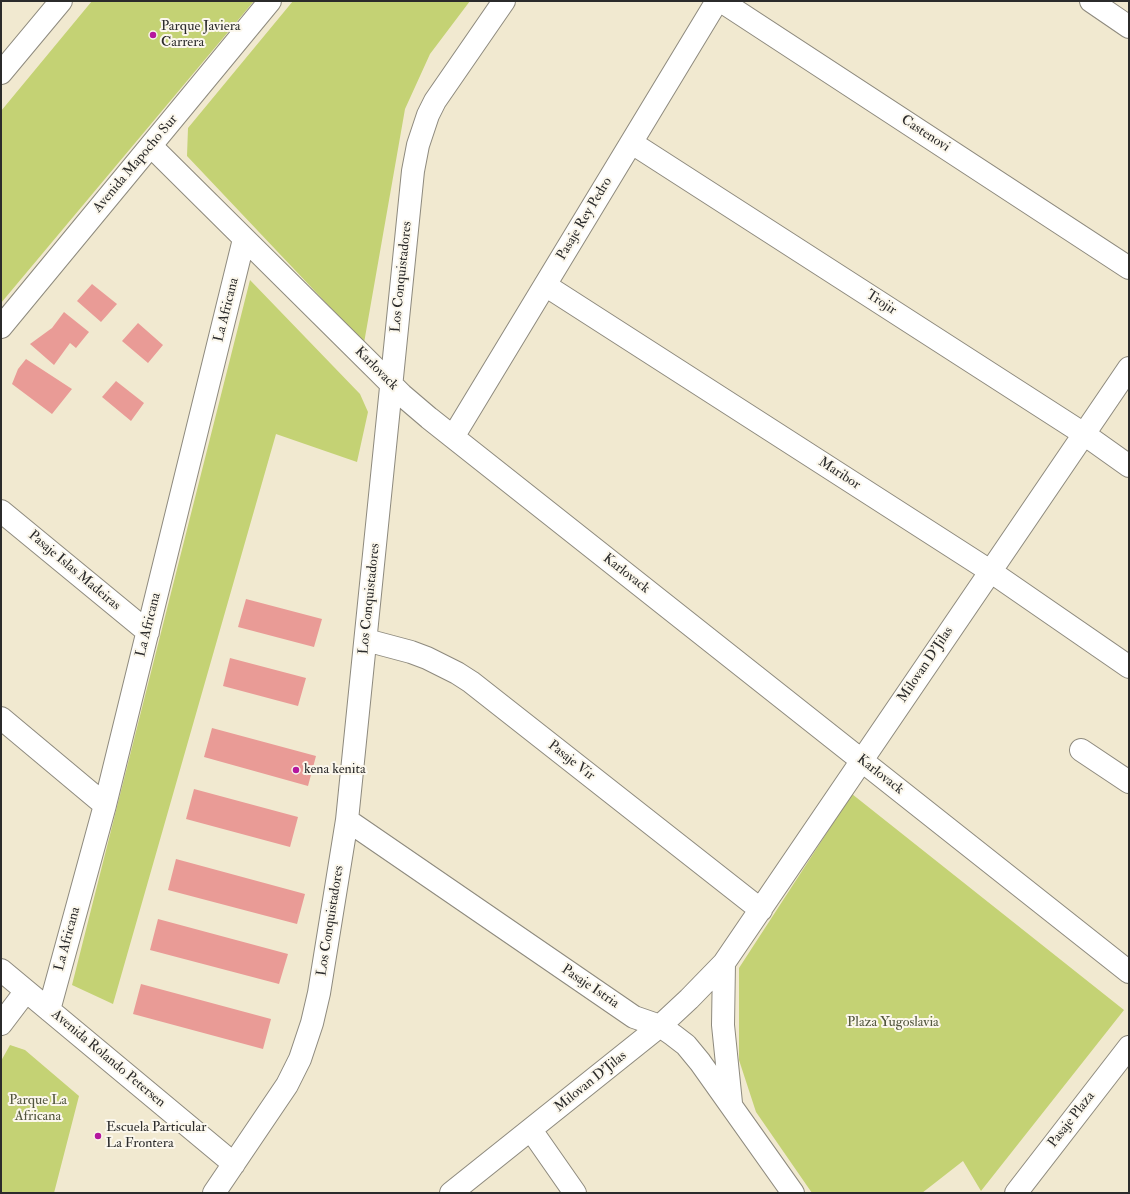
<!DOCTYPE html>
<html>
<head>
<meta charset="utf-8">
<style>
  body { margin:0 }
  #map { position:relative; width:1130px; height:1194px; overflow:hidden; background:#f1e9d0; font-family:"IM FELL Double Pica",serif }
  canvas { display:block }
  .frame { position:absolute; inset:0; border:2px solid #2b2b2b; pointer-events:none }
</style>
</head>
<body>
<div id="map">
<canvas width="1130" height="1194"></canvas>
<div class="frame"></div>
</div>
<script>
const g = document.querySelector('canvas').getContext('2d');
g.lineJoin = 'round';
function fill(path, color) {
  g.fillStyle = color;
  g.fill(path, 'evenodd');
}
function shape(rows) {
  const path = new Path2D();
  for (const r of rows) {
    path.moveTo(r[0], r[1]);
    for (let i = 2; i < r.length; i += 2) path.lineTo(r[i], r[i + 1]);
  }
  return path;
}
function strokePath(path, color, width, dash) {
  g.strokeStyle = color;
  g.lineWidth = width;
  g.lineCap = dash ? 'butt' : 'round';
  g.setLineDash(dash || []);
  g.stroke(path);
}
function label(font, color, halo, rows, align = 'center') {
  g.font = font + ' "IM FELL Double Pica",serif';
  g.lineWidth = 4;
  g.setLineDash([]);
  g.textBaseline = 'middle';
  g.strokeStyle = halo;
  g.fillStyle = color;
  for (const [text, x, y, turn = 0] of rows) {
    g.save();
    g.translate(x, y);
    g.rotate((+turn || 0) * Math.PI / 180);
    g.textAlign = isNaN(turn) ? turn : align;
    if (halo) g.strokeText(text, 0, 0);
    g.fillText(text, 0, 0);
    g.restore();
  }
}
fill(shape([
  [92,1,254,1,1,303,1,111],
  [293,1,470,1,430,54,405,109,364,343,187,156,188,128],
  [250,280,360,394,368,412,357,462,276,434,113,1004,72,985],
  [852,794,1124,1010,981,1191,963,1161,922,1193,812,1193,756,1112,739,1060,739,968],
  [10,1045,25,1050,79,1096,54,1193,1,1193,1,1061]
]), '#c4d274');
fill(shape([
  [92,284,117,304,101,322,77,301],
  [64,312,89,332,76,348,70,343,54,365,30,344,52,328],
  [138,323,163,345,148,363,122,341],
  [26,359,72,389,52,414,12,384,18,369],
  [116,381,144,403,131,421,102,397],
  [246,599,322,619,314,647,238,627],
  [230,658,306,678,298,706,223,686],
  [212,728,316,756,308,786,204,757],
  [194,789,298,817,290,847,186,819],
  [176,859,305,894,297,924,168,890],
  [158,919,288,954,279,984,150,950],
  [141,984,271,1019,263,1049,133,1014]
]), '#e99b96');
const minor = shape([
  [721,1,1129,268],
  [1091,1,1129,27],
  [632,143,1084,434,1129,466],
  [151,146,378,371,402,395,429,418,1129,972],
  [545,285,990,571,1129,667],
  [453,437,717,1],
  [1,511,148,632],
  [366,640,411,652,427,658,457,673,471,682,761,910],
  [1,718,105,805],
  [1081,750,1129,782],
  [347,820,634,1017,660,1026,673,1035,686,1045,700,1062,793,1193],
  [724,963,723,1025,731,1103],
  [1,970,234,1164],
  [49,1010,105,805,244,239],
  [1,1024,26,991],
  [531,1130,575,1193],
  [214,1193,287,1085,300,1059,312,1023,319,993,347,820,413,171,418,145,428,115,435,101,504,1],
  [451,1193,660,1026,689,999,724,963,1129,368],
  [1016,1193,1129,1047]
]);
const major = shape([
  [1,73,61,1],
  [1,327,270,1]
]);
strokePath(minor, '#8e8a7e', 24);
strokePath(major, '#8e8a7e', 24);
strokePath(minor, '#fff', 22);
strokePath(major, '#fff', 22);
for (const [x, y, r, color] of [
  [153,35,4,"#b5179e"],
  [296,770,4,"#b5179e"],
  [98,1136,4,"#b5179e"]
]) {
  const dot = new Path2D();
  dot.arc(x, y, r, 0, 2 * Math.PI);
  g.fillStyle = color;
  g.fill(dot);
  strokePath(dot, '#fbf7ec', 1.5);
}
label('14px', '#2b2b2b', '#fbf7ec', [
  ["Parque Javiera",161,27],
  ["Carrera",161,43],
  ["kena kenita",304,770],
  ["Escuela Particular",106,1128],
  ["La Frontera",106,1144]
], 'left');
label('14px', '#2b2b2b', '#fbf7ec', [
  ["Castenovi",925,134,33],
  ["Avenida Mapocho Sur",136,164,-50],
  ["Pasaje Rey Pedro",585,219,-59],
  ["Los Conquistadores",402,277,-84],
  ["Trojir",881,303,33],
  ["La Africana",227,310,-76],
  ["Karlovack",376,369,45],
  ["Maribor",839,474,33],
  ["Pasaje Islas Madeiras",74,571,40],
  ["Karlovack",626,574,38],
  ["Los Conquistadores",370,599,-84],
  ["La Africana",149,625,-76],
  ["Milovan D'Jilas",926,665,-56],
  ["Pasaje Vir",571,761,38],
  ["Karlovack",880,775,38],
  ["Los Conquistadores",331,921,-81],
  ["La Africana",68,939,-75],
  ["Pasaje Istria",590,987,34],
  ["Avenida Rolando Petersen",108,1059,40],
  ["Milovan D'Jilas",591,1082,-39],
  ["Pasaje Plaza",1072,1120,-52]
]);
label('14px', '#51553d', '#fbf7ec', [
  ["Plaza Yugoslavia",893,1023],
  ["Parque La",38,1101],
  ["Africana",38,1117]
]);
</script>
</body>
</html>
